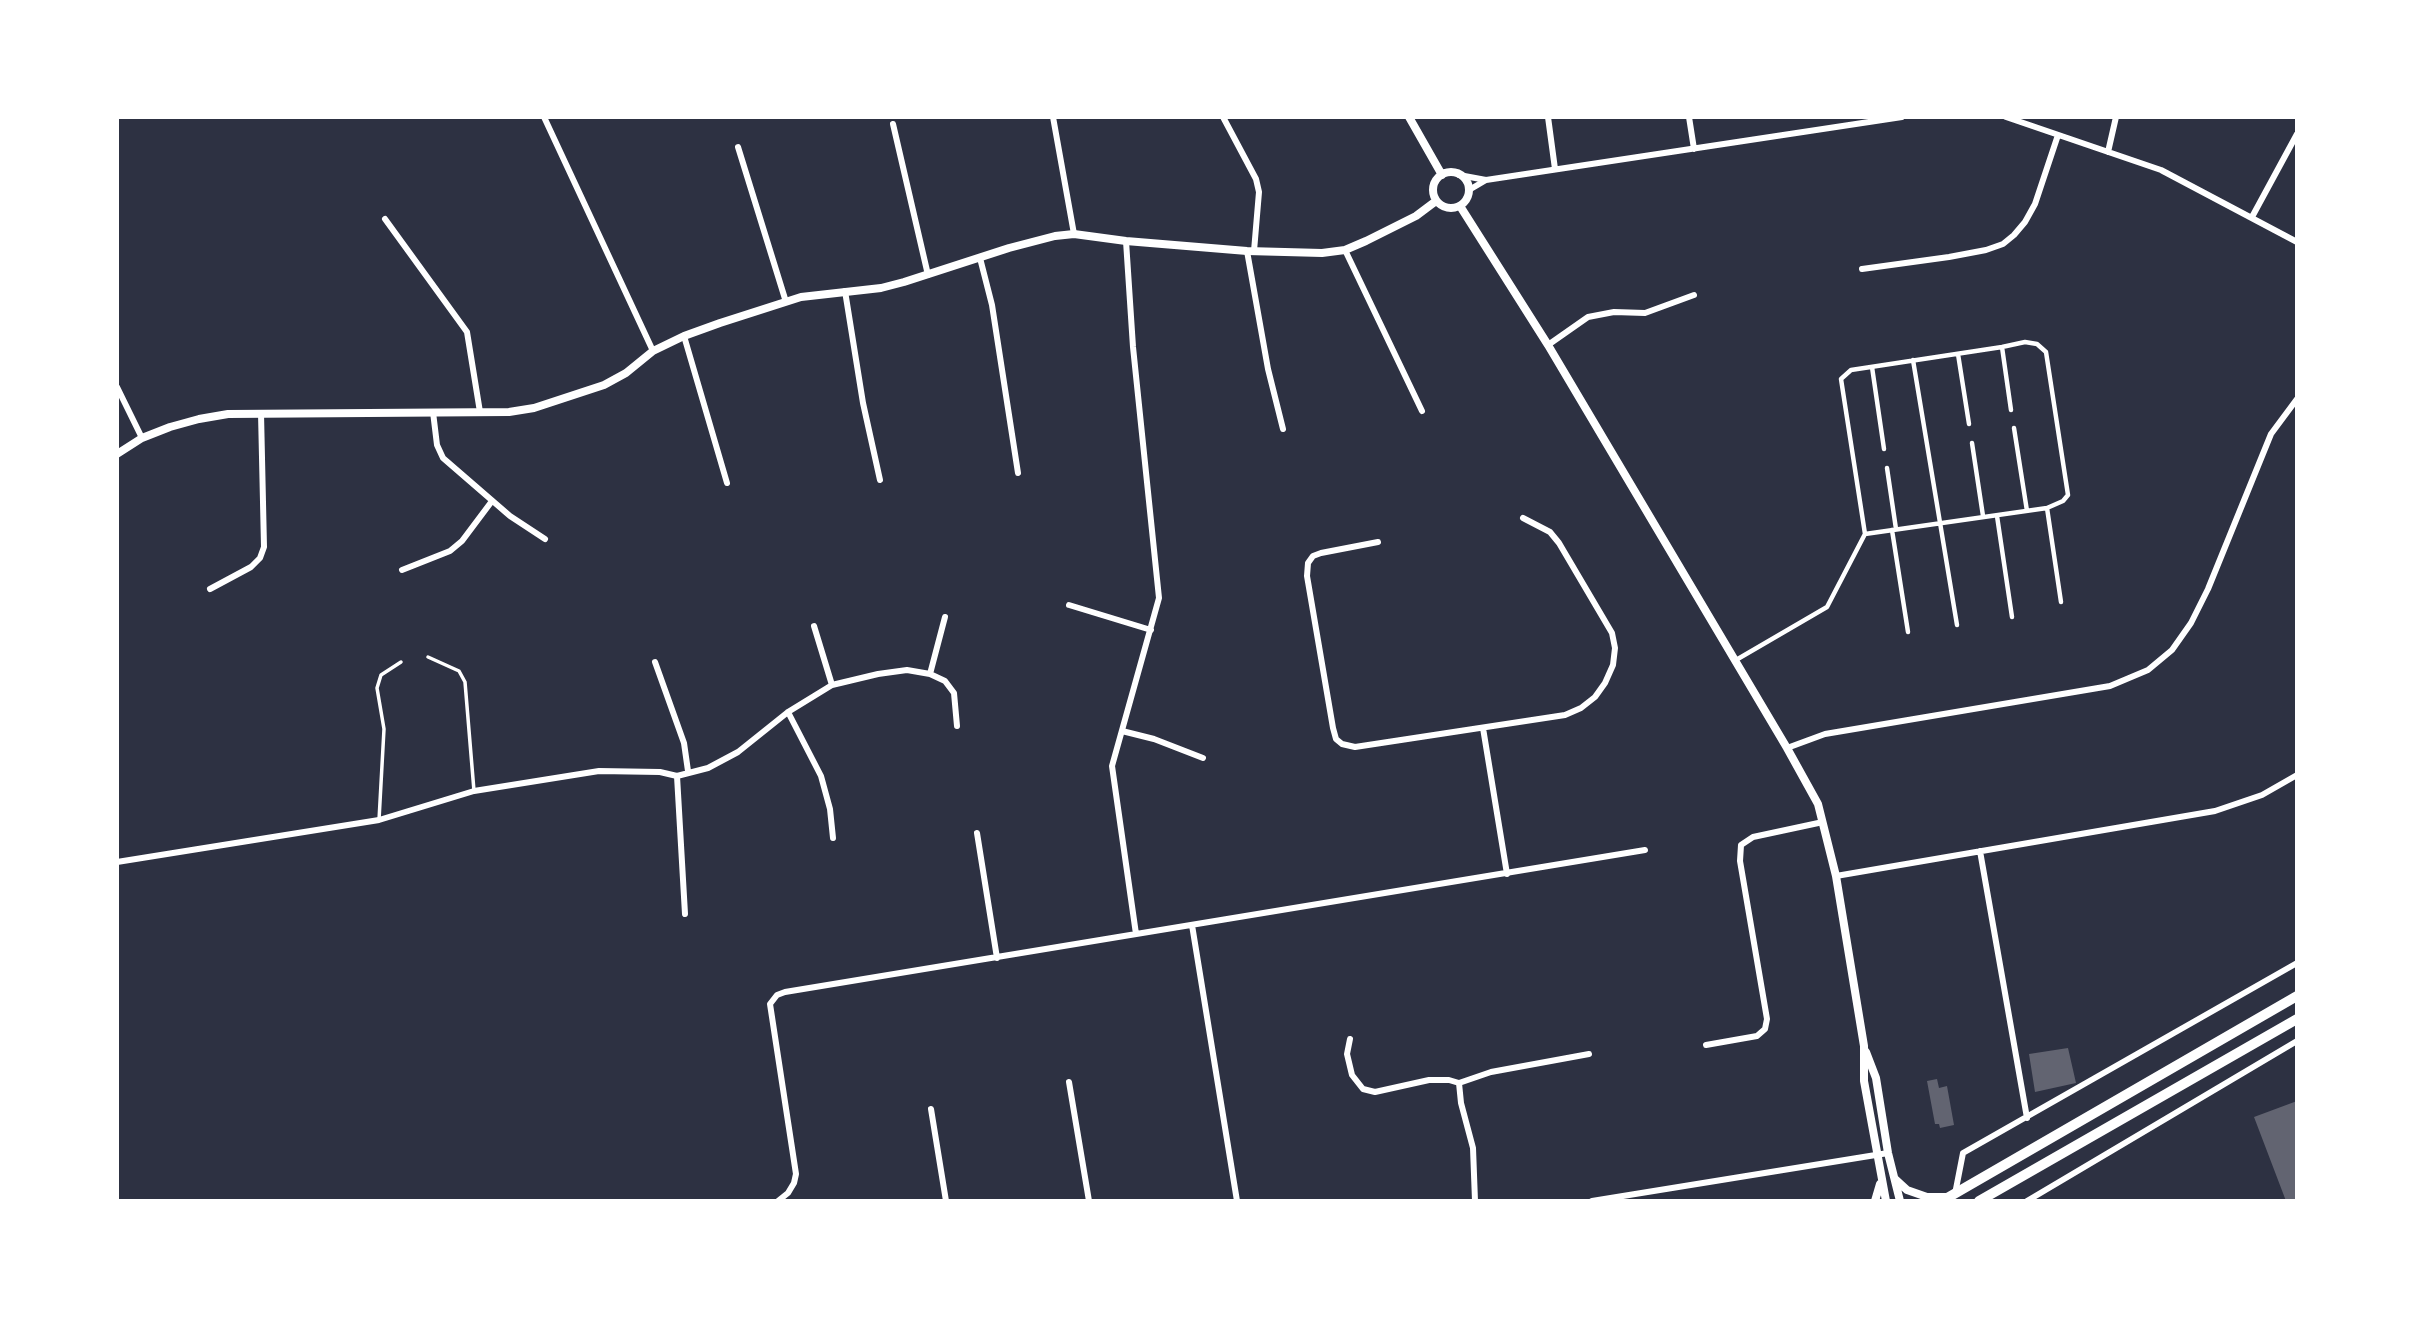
<!DOCTYPE html>
<html>
<head>
<meta charset="utf-8">
<style>
  body { margin:0 }
  #map { position:relative; width:2414px; height:1318px; overflow:hidden; background:#2d3142; font-family:"Archivo Narrow",sans-serif }
  canvas { display:block }
  .frame { position:absolute; inset:0; border:119px solid #fff; pointer-events:none }
</style>
</head>
<body>
<div id="map">
<canvas width="2414" height="1318"></canvas>
<div class="frame"></div>
</div>
<script>
const g = document.querySelector('canvas').getContext('2d');
g.lineJoin = 'round';
function fill(path, color) {
  g.fillStyle = color;
  g.fill(path, 'evenodd');
}
function shape(rows) {
  const path = new Path2D();
  for (const r of rows) {
    if (r.length === 3) {
      path.moveTo(r[0] + r[2], r[1]);
      path.arc(r[0], r[1], r[2], 0, 2 * Math.PI);
      continue;
    }
    path.moveTo(r[0], r[1]);
    for (let i = 2; i < r.length; i += 2) path.lineTo(r[i], r[i + 1]);
  }
  return path;
}
function strokePath(path, color, width, dash) {
  g.strokeStyle = color;
  g.lineWidth = width;
  g.lineCap = dash ? 'butt' : 'round';
  g.setLineDash(dash || []);
  g.stroke(path);
}
fill(shape([
  [2068,1048,2076,1083,2035,1092,2029,1054],
  [1937,1079,1939,1088,1947,1086,1954,1125,1940,1128,1939,1124,1935,1124,1927,1081],
  [2297,1101,2297,1201,2286,1201,2254,1117]
]), '#626471');
strokePath(shape([
  [428,657,459,671,465,682,474,791],
  [379,820,384,729,377,688,381,675,401,662]
]), '#fff', 3.5);
strokePath(shape([
  [2002,347,2011,410],
  [1958,354,1969,424],
  [1913,360,1957,625],
  [1872,367,1884,449],
  [2014,428,2027,511],
  [1972,443,1983,516],
  [1887,468,1896,529],
  [1997,516,2012,617],
  [1892,530,1908,632],
  [1865,534,1841,379,1851,370,2002,347,2025,342,2037,344,2046,352,2068,495,2063,501,2047,508],
  [1736,660,1827,607,1865,534,2047,508,2061,602]
]), '#fff', 4.5);
strokePath(shape([
  [544,117,653,351],
  [1053,117,1074,234],
  [1223,117,1256,179,1259,192,1254,251],
  [1548,117,1555,169],
  [1689,117,1694,149],
  [2006,117,2161,170,2297,242],
  [893,124,928,275],
  [738,147,786,302],
  [2108,152,2116,117],
  [1459,175,1486,180],
  [1469,190,1486,180,1902,117],
  [2252,217,2297,134],
  [385,219,467,332,480,412],
  [1126,241,1133,347,1159,598,1112,766,1136,934],
  [1345,250,1422,411],
  [1247,251,1268,369,1283,429],
  [980,258,992,305,1018,473],
  [1862,269,1949,257,1986,250,2003,244,2014,235,2025,222,2035,204,2058,135],
  [845,291,863,403,880,480],
  [684,336,727,483],
  [1548,345,1588,317,1614,312,1645,313,1694,295],
  [117,387,142,438],
  [433,412,437,445,443,458,510,516,545,539],
  [1378,542,1321,553,1313,556,1308,563,1307,576,1333,728,1336,739,1342,744,1355,747,1565,715,1581,708,1595,697,1605,683,1613,665,1615,648,1612,633,1559,543,1550,532,1523,518],
  [402,570,450,551,462,541,492,501],
  [210,589,251,567,260,558,264,547,261,413],
  [1069,605,1151,630],
  [814,626,832,685],
  [655,662,684,743,688,771],
  [930,674,945,617],
  [788,712,821,776,830,809,833,838],
  [1483,728,1507,874],
  [1122,731,1154,739,1203,758],
  [1787,748,1825,734,2110,686,2148,670,2172,650,2191,623,2208,589,2271,434,2297,399],
  [677,776,685,914],
  [977,833,997,958],
  [1980,851,2027,1118],
  [117,862,379,820,474,791,599,771,660,772,677,776,708,768,738,752,788,712,832,685,878,674,907,670,930,674,945,681,954,693,957,726],
  [1836,876,2215,811,2262,795,2297,775],
  [1192,925,1237,1201],
  [1350,1039,1347,1054,1352,1075,1363,1089,1375,1092,1429,1080,1449,1080,1459,1083,1491,1072,1589,1054],
  [1706,1045,1757,1036,1765,1029,1767,1019,1740,861,1741,845,1753,837,1823,822],
  [1069,1082,1089,1201],
  [1459,1083,1461,1103,1473,1148,1475,1201],
  [931,1109,946,1201],
  [1955,1194,1963,1153,2297,963],
  [778,1201,788,1193,794,1183,796,1174,770,1004,777,995,785,992,1645,850],
  [1592,1201,1888,1153],
  [2027,1201,2297,1041]
]), '#fff', 6);
strokePath(shape([
  [1409,117,1442,175],
  [1451,190,18],
  [1460,206,1548,345,1787,748,1818,804,1836,876,1864,1046,1864,1081,1886,1201],
  [117,454,142,438,170,427,199,419,228,414,509,412,534,408,604,385,626,373,653,351,684,336,720,323,801,297,881,288,904,282,1009,248,1055,236,1074,234,1126,241,1247,251,1322,253,1345,250,1366,241,1416,216,1436,201],
  [1866,1052,1876,1078,1888,1153,1900,1201],
  [1895,1179,1907,1190,1927,1197,1946,1197],
  [1875,1201,1880,1184]
]), '#fff', 8);
strokePath(shape([
  [1942,1201,2297,996],
  [1979,1201,2297,1019]
]), '#fff', 10);
</script>
</body>
</html>
